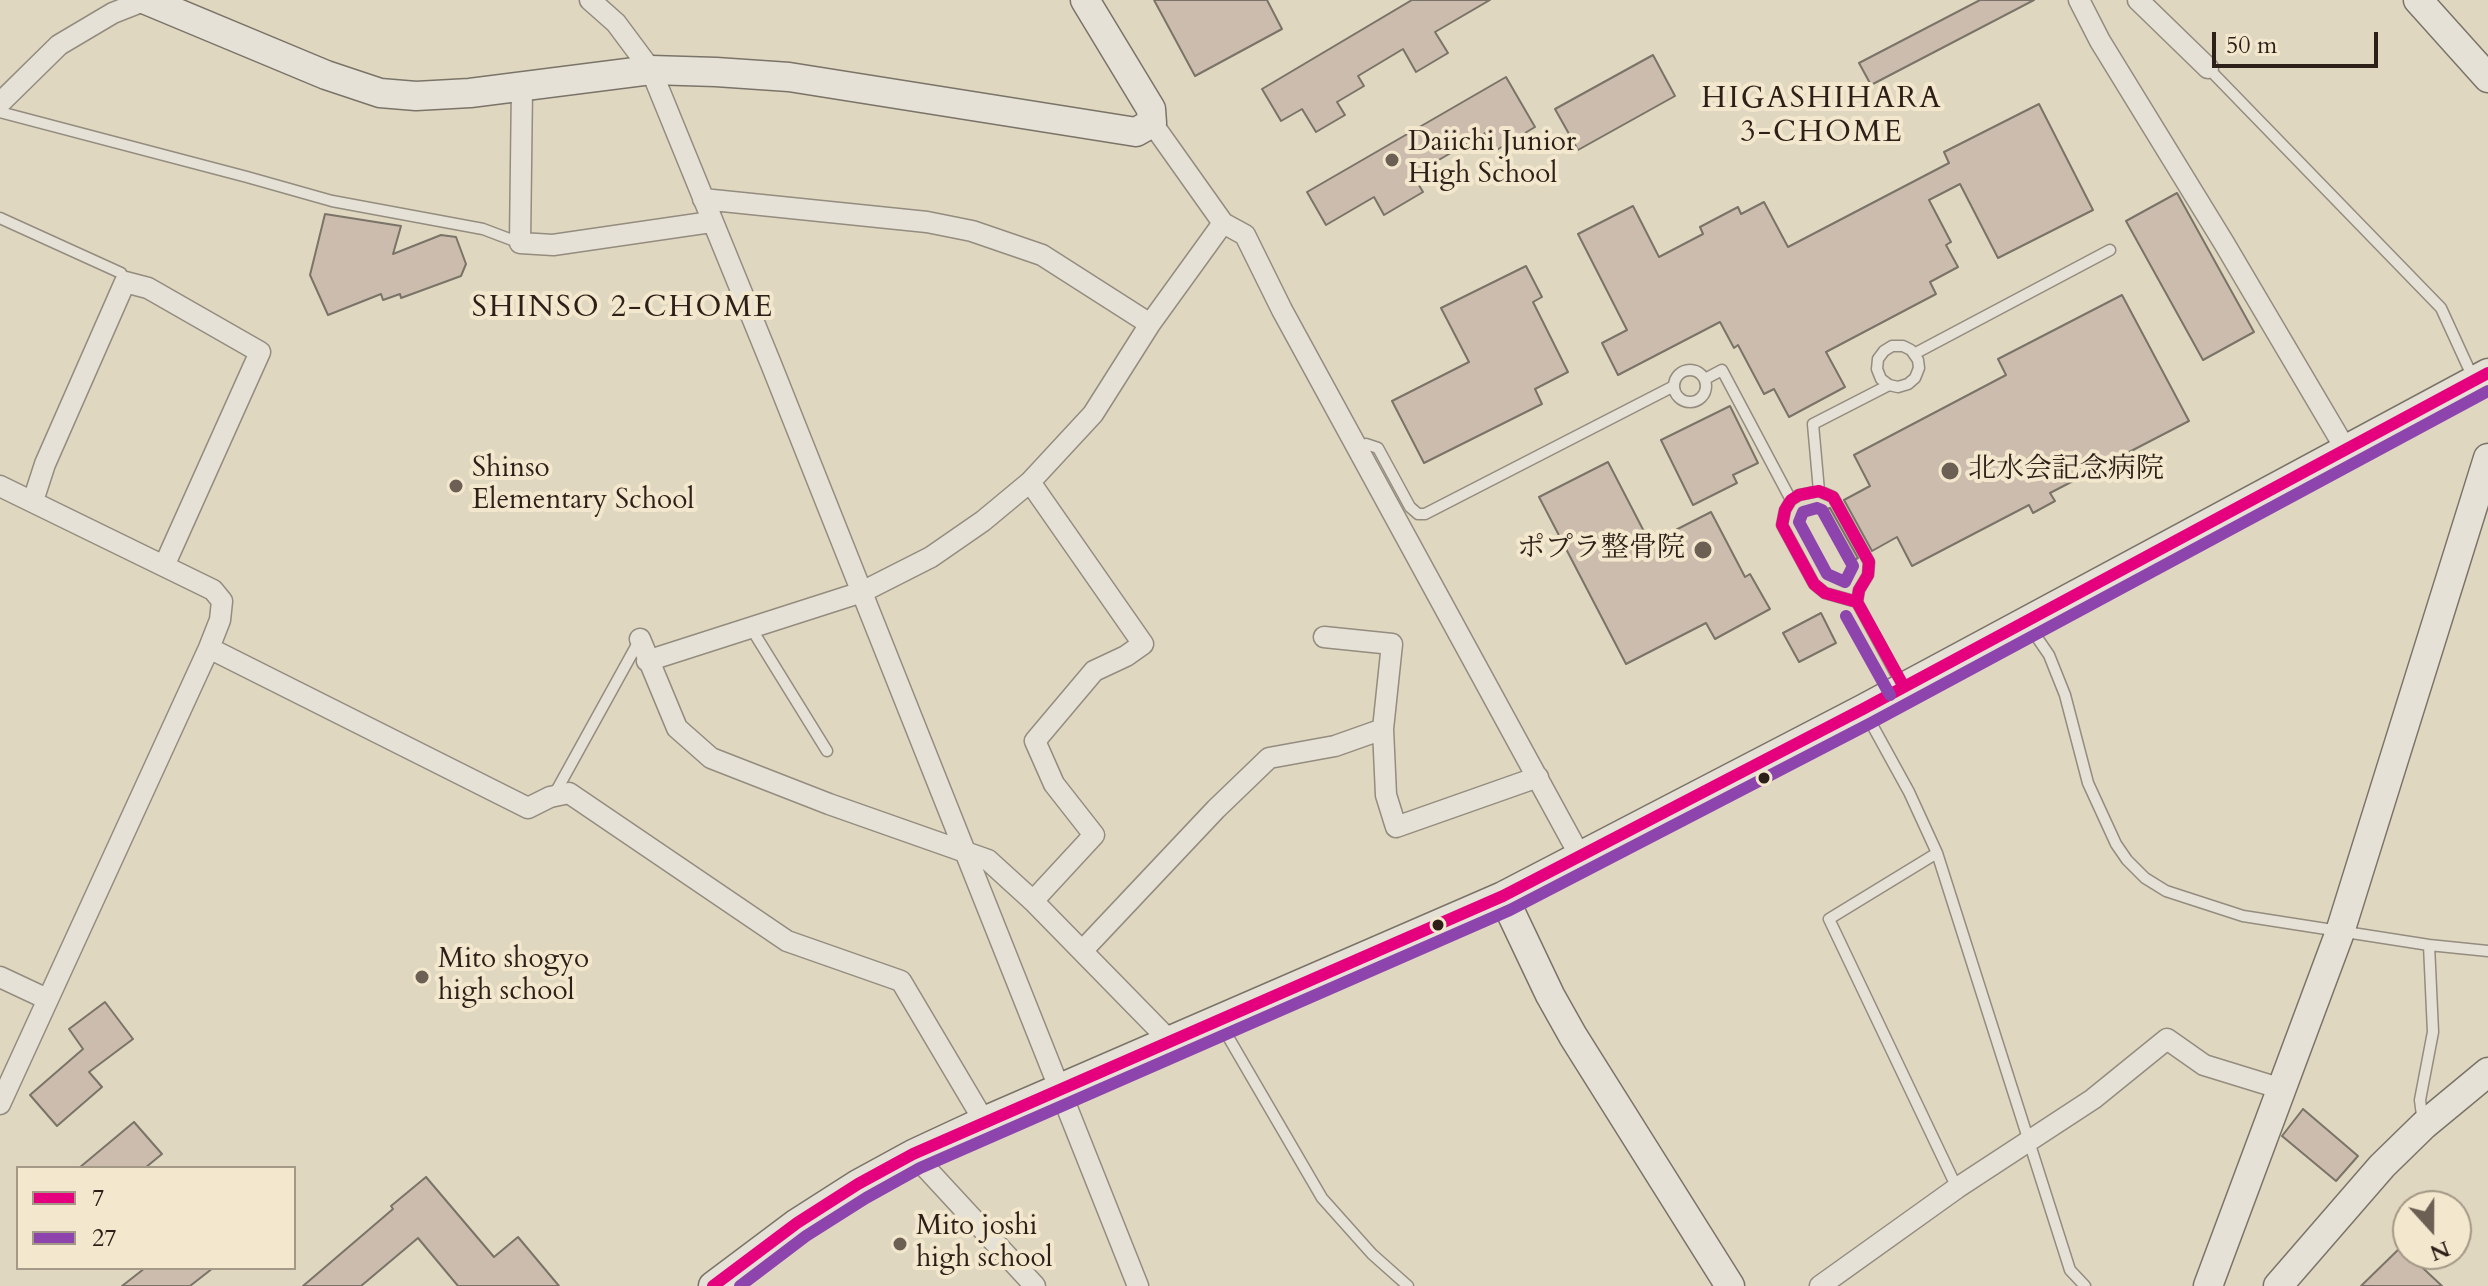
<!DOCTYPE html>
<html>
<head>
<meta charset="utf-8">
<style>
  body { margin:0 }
  #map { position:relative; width:2488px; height:1286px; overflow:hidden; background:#e0d7c1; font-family:Cardo,serif }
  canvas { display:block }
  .legend { position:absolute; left:16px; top:1166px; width:280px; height:104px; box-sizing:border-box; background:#f3e8ce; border:2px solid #a49886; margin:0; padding:10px 14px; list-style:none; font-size:24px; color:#2d2019 }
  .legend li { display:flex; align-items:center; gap:16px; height:40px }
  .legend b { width:40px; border:2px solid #a49886 }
  .north { position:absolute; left:2392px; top:1190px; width:80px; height:80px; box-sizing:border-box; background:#f3e8ce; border:2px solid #a49886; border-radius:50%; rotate:159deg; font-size:22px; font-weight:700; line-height:32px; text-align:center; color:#2d2019 }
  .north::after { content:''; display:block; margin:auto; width:28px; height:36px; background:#6c6054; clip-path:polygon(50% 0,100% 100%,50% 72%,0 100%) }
  .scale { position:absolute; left:2212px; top:32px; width:166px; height:36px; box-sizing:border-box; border:4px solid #2d2019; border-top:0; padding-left:10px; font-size:24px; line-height:28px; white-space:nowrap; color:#2d2019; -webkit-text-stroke:6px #f3e8ce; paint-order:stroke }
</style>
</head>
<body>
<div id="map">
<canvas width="2488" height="1286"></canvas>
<ul class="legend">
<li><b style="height:10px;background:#e5007d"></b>7</li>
<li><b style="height:10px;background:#8e44ad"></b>27</li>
</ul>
<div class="north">N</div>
<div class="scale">50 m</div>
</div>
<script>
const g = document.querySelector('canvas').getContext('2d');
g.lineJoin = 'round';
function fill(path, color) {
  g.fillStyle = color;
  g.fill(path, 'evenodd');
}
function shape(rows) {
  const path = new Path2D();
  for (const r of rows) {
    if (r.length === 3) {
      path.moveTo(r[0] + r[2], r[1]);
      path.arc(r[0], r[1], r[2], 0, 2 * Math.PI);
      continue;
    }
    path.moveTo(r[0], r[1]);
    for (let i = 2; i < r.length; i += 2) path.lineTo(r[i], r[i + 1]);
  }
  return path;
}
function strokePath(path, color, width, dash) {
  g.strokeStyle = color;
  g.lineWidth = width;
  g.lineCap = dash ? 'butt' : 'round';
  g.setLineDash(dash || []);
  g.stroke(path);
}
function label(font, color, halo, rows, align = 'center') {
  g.font = font + ' Cardo,"Noto Serif JP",serif';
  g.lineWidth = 8;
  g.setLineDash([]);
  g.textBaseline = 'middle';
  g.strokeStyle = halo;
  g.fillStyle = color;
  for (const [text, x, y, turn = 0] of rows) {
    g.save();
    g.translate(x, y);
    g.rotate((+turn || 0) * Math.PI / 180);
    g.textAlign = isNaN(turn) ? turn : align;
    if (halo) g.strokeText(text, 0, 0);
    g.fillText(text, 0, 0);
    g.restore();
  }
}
const building = shape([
  [1154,0,1267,0,1282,29,1195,76,1154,0],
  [1412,0,1490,0,1435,32,1448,53,1416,72,1403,49,1358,76,1364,86,1337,102,1345,115,1316,132,1302,109,1281,121,1262,89,1412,0],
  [1980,0,2034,0,1871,85,1859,63,1980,0],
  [1653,55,1675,96,1578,150,1555,109,1653,55],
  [1506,77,1535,127,1495,151,1485,133,1413,175,1423,192,1384,215,1374,197,1326,225,1307,192,1506,77],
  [2039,104,2093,210,1998,258,1960,184,1929,200,1951,242,1946,245,1958,267,1930,282,1936,294,1826,352,1845,387,1789,417,1774,389,1764,394,1738,345,1734,348,1720,322,1618,375,1602,343,1627,330,1578,234,1633,206,1659,257,1703,234,1700,227,1738,207,1741,214,1764,202,1788,247,1949,163,1944,152,2039,104],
  [2177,193,2254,332,2203,360,2126,221,2177,193],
  [325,214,401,226,393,254,441,235,456,237,466,264,461,276,401,298,400,294,383,300,381,294,328,315,310,275,325,214],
  [1526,266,1542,297,1533,302,1568,372,1535,389,1542,404,1424,463,1392,401,1469,362,1441,308,1526,266],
  [2122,295,2189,421,2050,493,2055,501,2033,513,2029,505,1912,566,1897,537,1872,551,1844,500,1870,486,1854,455,2006,375,1998,359,2122,295],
  [1730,406,1758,463,1733,475,1737,483,1693,505,1661,440,1730,406],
  [1608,462,1650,543,1711,512,1745,577,1750,574,1770,609,1715,639,1706,623,1626,664,1539,497,1608,462],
  [1830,508,1858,558,1854,560,1827,509,1830,508],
  [1821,613,1836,643,1799,662,1783,633,1821,613],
  [105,1002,133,1039,89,1072,102,1087,57,1126,30,1095,83,1049,69,1029,105,1002],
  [2303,1109,2358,1156,2336,1181,2282,1136,2303,1109],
  [134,1122,162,1154,145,1168,79,1168,134,1122],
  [426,1177,494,1257,518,1237,559,1286,458,1286,418,1238,361,1286,303,1286,393,1209,391,1206,426,1177],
  [2403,1245,2408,1254,2442,1286,2361,1286,2403,1245],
  [145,1268,213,1268,190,1286,122,1286,145,1268]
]);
fill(building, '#ccbcad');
strokePath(building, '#7a7368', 2);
const lane = shape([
  [2208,68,2441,308,2474,380],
  [0,112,247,177,332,201,483,229,520,243],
  [0,218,121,273,125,282],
  [1914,354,2110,250],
  [1690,386,16],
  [1705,379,1722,370,1791,500],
  [1357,448,1366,444,1378,448,1410,507,1418,514,1425,514,1674,386],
  [1819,491,1813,424,1889,385,1898,387,1908,384,1915,378,1919,368,1918,360,1911,350,1903,346,1892,346,1884,351,1878,359,1877,369,1881,379,1889,385],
  [1857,602,1825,593,1814,584,1782,525,1785,510,1791,500,1799,495,1819,491,1833,497,1869,562,1868,575,1859,590,1857,602,1903,687],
  [2027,623,2049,655,2065,695,2088,783,2116,844,2127,860,2145,878,2166,891,2243,916,2429,945,2488,951],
  [751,628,827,751],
  [1865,712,1909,792,1937,853,2070,1270,2085,1286],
  [554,795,639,641],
  [1937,853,1829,919,1957,1188],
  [1220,1023,1322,1198,1372,1254,1408,1286],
  [2423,1123,2420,1100,2433,1032,2429,945]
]);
const street = shape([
  [590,0,616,23,651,70,771,364,1138,1286],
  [2079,0,2100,41,2224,243,2345,448],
  [2138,0,2208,68],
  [522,87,520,243,553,245,711,222],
  [0,103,59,45,113,13,146,0],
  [1152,123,1223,223,1245,235,1282,310,1580,856],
  [703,199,927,222,972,231,1042,255,1150,324],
  [1030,482,1143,644,1126,656,1094,671,1035,741,1054,784,1094,835,1033,901],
  [0,486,213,590,222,601,220,620,209,648,0,1104],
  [33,501,45,464,125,282,148,288,260,352,164,566],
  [1324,637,1392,644,1383,729,1386,795,1396,827,1538,777],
  [640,639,677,728,711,758,829,804,988,860,1033,901,1169,1040],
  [209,648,528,808,550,797,569,793,787,941,901,981,984,1121],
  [647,661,862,592,931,557,983,521,1030,482,1093,414,1150,324,1223,223],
  [1083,950,1216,809,1269,758,1335,746,1383,729],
  [0,977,47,999],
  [913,1154,1035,1286],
  [1820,1286,1957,1188,2093,1099,2167,1039,2204,1065,2282,1089]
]);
const secondary = shape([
  [146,0,326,75,380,93,416,96,470,93,651,70,716,72,789,77,1136,132,1152,123,1151,109,1085,0],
  [2418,0,2488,78],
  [1503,896,1550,995,1573,1036,1730,1286],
  [713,1286,797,1223,858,1184,913,1154,984,1121,1503,896,1863,709,2488,373],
  [2208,1286,2340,932,2488,458],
  [2278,1286,2382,1166,2424,1125,2488,1072]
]);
strokePath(lane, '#938c7f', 13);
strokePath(street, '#938c7f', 23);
strokePath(secondary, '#7a7368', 31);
strokePath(lane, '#e6e1d6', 10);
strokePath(street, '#e6e1d6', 20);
strokePath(secondary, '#e6e1d6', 28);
strokePath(shape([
  [1819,491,1833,497,1869,562,1868,575,1859,590,1857,602,1825,593,1814,584,1782,525,1785,510,1791,500,1799,495,1819,491],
  [1857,602,1877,638,1904,687,1857,602],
  [713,1286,797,1223,858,1184,913,1154,1503,896,1863,709,2488,373]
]), '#e5007d', 12);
strokePath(shape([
  [1817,508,1822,510,1853,566,1845,582,1827,574,1799,522,1803,512,1817,508],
  [1846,616,1890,695],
  [740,1286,806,1236,866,1198,920,1168,1510,910,1871,723,2488,391]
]), '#8e44ad', 12);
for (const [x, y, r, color] of [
  [1392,160,8,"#6c6054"],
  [1950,471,10,"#6c6054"],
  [456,486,8,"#6c6054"],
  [1703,550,10,"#6c6054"],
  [1764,778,7,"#2d2019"],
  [1438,925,7,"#2d2019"],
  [422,977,8,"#6c6054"],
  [900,1244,8,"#6c6054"]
]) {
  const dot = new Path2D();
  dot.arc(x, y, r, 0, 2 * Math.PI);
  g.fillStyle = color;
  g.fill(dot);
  strokePath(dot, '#f3e8ce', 3);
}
label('28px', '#2d2019', '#f3e8ce', [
  ["Daiichi Junior",1408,144],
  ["High School",1408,176],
  ["Shinso",472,470],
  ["Elementary School",472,502],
  ["北水会記念病院",1968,471],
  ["ポプラ整骨院",1685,550,"right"],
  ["Mito shogyo",438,961],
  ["high school",438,993],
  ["Mito joshi",916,1228],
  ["high school",916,1260]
], 'left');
g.letterSpacing = '2px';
label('30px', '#2d2019', '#f3e8ce', [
  ["HIGASHIHARA",1822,100],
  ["3-CHOME",1822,134],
  ["SHINSO 2-CHOME",623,309]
]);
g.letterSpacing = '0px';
</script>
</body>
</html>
